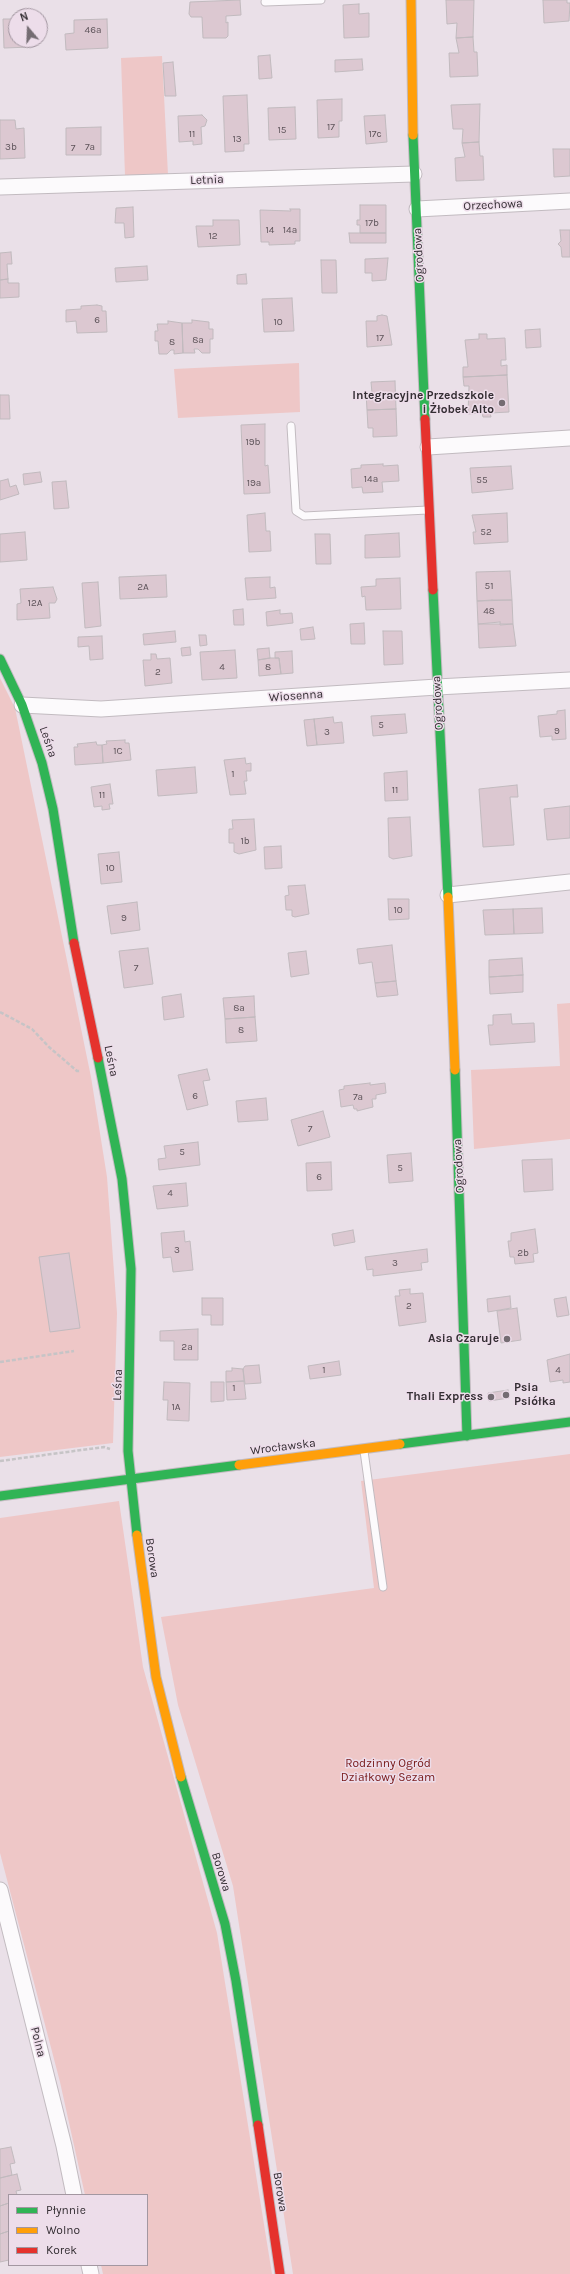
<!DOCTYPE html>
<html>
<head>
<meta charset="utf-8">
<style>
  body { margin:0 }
  #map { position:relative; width:570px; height:2274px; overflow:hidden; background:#eae0e8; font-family:Karla,sans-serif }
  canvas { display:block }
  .legend { position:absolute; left:8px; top:2194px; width:140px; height:72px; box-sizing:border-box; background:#edddea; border:1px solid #a397a1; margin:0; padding:5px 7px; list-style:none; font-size:12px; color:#342e33 }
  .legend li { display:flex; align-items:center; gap:8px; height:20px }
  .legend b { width:20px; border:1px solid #a397a1 }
  .north { position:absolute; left:8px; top:8px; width:40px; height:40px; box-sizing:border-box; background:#edddea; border:1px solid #a397a1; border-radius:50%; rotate:341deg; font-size:11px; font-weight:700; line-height:16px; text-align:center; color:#342e33 }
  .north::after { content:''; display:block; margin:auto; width:14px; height:18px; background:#746c72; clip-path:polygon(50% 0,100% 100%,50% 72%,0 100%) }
</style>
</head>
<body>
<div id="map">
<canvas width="570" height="2274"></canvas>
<ul class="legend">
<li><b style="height:5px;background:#30b455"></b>Płynnie</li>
<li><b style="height:5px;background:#ff9f0a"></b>Wolno</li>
<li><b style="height:5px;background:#e5322d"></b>Korek</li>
</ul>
<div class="north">N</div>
</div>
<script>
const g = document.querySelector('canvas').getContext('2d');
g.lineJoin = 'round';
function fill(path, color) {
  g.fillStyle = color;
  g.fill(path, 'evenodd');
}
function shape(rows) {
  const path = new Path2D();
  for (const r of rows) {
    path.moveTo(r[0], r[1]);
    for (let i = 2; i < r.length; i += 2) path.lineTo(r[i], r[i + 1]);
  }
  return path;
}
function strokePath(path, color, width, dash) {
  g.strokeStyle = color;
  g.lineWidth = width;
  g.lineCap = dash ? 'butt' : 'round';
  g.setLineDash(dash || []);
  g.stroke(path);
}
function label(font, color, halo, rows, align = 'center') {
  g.font = font + ' Karla,sans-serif';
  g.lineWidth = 3;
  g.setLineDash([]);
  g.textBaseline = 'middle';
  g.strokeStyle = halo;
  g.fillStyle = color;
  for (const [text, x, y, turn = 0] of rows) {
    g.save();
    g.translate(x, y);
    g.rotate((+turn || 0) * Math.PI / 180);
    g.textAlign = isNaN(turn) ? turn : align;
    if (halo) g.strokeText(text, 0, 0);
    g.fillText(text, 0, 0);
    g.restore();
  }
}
fill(shape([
  [162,56,168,175,125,176,121,58],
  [299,363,300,412,178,418,174,369],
  [0,678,15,708,91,1077,107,1177,117,1313,113,1443,0,1457],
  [570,1003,570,1139,474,1149,471,1070,560,1066,557,1004],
  [570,1454,570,2274,293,2274,233,1886,178,1705,161,1617,374,1588,361,1481],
  [119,1501,143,1667,217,1933,272,2274,103,2274,101,2265,147,2265,147,2195,85,2195,60,2082,0,1853,0,1518]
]), '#eec7c7');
const building = shape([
  [240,0,241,15,226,16,226,23,228,22,228,36,226,38,203,38,202,17,191,17,189,14,190,2,240,0],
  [446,0,474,0,473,37,456,38,457,23,447,24,446,0],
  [543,0,567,0,567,3,570,3,569,21,544,23,543,0],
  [359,4,359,14,369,13,369,37,344,38,343,5,359,4],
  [20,14,20,16,16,16,16,40,31,40,31,47,4,48,3,19,13,19,13,15,20,14],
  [107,19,108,48,66,50,65,34,74,33,74,20,107,19],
  [473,37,474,52,477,52,478,76,450,77,449,53,459,53,456,38,473,37],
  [270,55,272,78,259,79,258,56,270,55],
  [362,59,363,70,335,72,335,60,362,59],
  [173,62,176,96,165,96,163,63,173,62],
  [247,95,249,144,244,144,244,151,225,152,223,96,247,95],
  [342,99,342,121,339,121,339,137,318,138,317,100,342,99],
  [480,104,479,142,462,143,463,129,453,129,451,105,480,104],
  [295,107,296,139,269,140,268,108,295,107],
  [202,115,207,120,205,126,201,127,202,144,193,145,193,141,179,142,178,116,202,115],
  [385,115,387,142,366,144,364,116,385,115],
  [0,120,15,120,16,129,24,128,25,158,0,159,0,120],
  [101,127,101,155,66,155,66,128,101,127],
  [479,142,480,156,483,156,484,180,456,181,455,158,465,157,462,143,479,142],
  [553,149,570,149,570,176,554,177,553,149],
  [360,205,386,205,386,233,360,233,360,225,357,225,357,220,360,220,360,205],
  [133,207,134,237,125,238,124,223,115,223,116,208,133,207],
  [290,209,300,209,300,241,295,241,295,244,269,245,269,242,261,242,260,210,291,211,290,209],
  [213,220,239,220,240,245,198,247,196,226,213,226,213,220],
  [560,230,570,230,570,257,562,257,561,247,558,244,561,241,560,230],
  [349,233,386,233,386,243,350,243,349,233],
  [11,252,12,264,7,264,8,279,0,280,0,253,11,252],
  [388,258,386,280,372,281,372,273,365,273,365,259,388,258],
  [321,260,336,260,337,293,322,293,321,260],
  [147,266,148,280,116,282,115,268,147,266],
  [246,274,247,284,237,284,237,275,246,274],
  [8,279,8,283,19,283,19,297,0,298,0,280,8,279],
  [292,298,294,331,264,332,262,299,292,298],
  [97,305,102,306,102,311,106,311,107,332,77,333,76,321,66,322,66,310,81,309,81,306,97,305],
  [382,315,387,316,392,345,367,347,366,321,377,321,377,316,382,315],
  [192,320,209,322,209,329,213,329,213,339,210,339,210,353,202,353,198,349,194,349,195,353,183,353,182,323,192,323,192,320],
  [168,321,182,323,183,353,174,354,174,350,171,350,167,354,159,354,158,341,155,341,155,331,158,331,157,324,168,324,168,321],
  [540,329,541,347,526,348,525,330,540,329],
  [479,334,487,334,487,339,505,338,506,360,501,360,501,366,507,365,507,375,463,377,463,367,468,367,465,340,479,339,479,334],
  [507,375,509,412,490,413,491,417,483,417,482,413,468,414,469,386,464,386,463,377,507,375],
  [395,381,396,409,367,410,366,393,372,393,371,382,395,381],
  [0,395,9,395,10,419,0,419,0,395],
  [396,409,397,436,373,437,373,428,368,428,367,410,396,409],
  [265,424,265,466,268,465,270,493,244,494,241,425,265,424],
  [383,464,383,466,398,465,399,481,382,482,383,492,363,493,362,487,352,488,351,469,361,468,361,465,383,464],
  [511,466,513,489,472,493,470,468,511,466],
  [40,472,42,482,24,485,23,474,40,472],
  [8,479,10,487,16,485,19,494,0,500,0,481,8,479],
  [66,481,69,508,54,509,52,482,66,481],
  [265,513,266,531,270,531,271,551,249,552,247,515,265,513],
  [507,513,508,542,474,544,473,532,476,532,472,515,507,513],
  [25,532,27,560,0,562,0,534,25,532],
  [399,533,400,557,365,558,365,535,399,533],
  [315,534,330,534,331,564,316,564,315,534],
  [510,571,512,600,477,601,476,572,510,571],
  [166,575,167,597,120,599,119,577,166,575],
  [270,577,270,588,275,587,276,598,247,600,245,578,270,577],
  [400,578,401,609,366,610,365,596,362,597,361,587,376,586,376,579,400,578],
  [98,582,101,626,85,628,82,583,98,582],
  [53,587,57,599,55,603,49,603,50,618,17,620,17,604,21,603,20,589,53,587],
  [492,600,512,600,513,624,478,624,477,601,492,600],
  [243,609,244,625,234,625,233,610,243,609],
  [280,610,280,614,292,613,293,623,267,626,266,612,280,610],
  [500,622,500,625,513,624,516,646,479,648,478,624,500,622],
  [364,623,365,644,351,644,350,624,364,623],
  [313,627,315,639,301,640,300,629,313,627],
  [175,631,176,642,144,645,143,634,175,631],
  [383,631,402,631,403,664,384,665,383,631],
  [199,635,206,635,207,645,200,646,199,635],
  [102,636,103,659,90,660,89,646,78,647,78,637,102,636],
  [190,647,191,655,182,656,181,648,190,647],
  [269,648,270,658,258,660,257,649,269,648],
  [235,650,237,678,202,680,200,652,235,650],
  [292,651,293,673,281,674,279,658,275,658,275,652,292,651],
  [151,654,156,654,157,659,170,658,172,683,145,686,143,660,151,660,151,654],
  [270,658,279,658,281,674,259,676,258,660,270,658],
  [565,710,566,739,552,740,552,736,540,737,538,716,557,714,557,711,565,710],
  [405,714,407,733,373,736,371,716,405,714],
  [333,717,334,723,342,722,344,743,317,745,314,719,333,717],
  [314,719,317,745,307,746,304,720,314,719],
  [125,740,125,743,129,743,131,760,103,763,102,745,107,744,106,741,125,740],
  [96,742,97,745,102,745,103,763,75,765,74,747,78,747,77,744,96,742],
  [245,758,246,764,251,763,251,771,246,771,247,781,244,781,246,794,230,795,224,760,245,758],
  [195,767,197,793,158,796,156,770,195,767],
  [407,771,408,800,385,801,384,773,407,771],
  [110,784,113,804,109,804,110,809,102,810,102,806,94,807,91,787,110,784],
  [517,785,518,797,510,797,514,845,483,847,479,789,517,785],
  [570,806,570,838,547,840,544,809,570,806],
  [410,817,412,856,393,859,389,857,388,818,410,817],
  [254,819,256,850,239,854,234,852,234,843,229,843,229,829,233,829,232,820,254,819],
  [281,846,282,868,265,869,264,847,281,846],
  [119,852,122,882,101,884,98,854,119,852],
  [305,885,309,914,295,917,292,916,292,910,286,910,285,896,289,895,288,886,305,885],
  [388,899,409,899,409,919,389,920,388,899],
  [137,902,140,930,111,934,107,906,137,902],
  [542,908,543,933,514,934,513,909,542,908],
  [513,909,514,934,485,935,483,910,513,909],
  [392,945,396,981,375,983,372,962,359,964,357,949,392,945],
  [148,948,153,984,124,988,119,951,148,948],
  [306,951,309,974,291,977,288,953,306,951],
  [522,958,523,975,489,977,489,960,522,958],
  [523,975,523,992,490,994,489,977,523,975],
  [396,981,398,995,377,997,375,983,396,981],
  [181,994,184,1017,164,1020,162,997,181,994],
  [254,996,255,1017,225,1019,223,998,254,996],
  [511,1014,512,1024,534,1023,535,1042,490,1045,488,1025,493,1025,493,1015,511,1014],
  [255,1017,257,1041,226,1043,225,1019,255,1017],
  [207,1069,210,1080,203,1081,208,1105,187,1110,178,1075,207,1069],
  [370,1083,370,1085,385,1083,386,1093,376,1095,376,1099,372,1099,373,1107,357,1111,357,1109,354,1109,353,1105,341,1107,339,1090,344,1089,344,1086,370,1083],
  [266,1098,268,1120,238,1122,236,1101,266,1098],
  [323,1111,330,1137,298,1146,291,1120,323,1111],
  [198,1142,200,1165,159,1170,158,1159,166,1158,164,1146,198,1142],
  [411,1153,413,1181,389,1183,387,1155,411,1153],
  [552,1159,553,1190,524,1192,522,1160,552,1159],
  [331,1162,332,1190,307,1191,306,1163,331,1162],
  [186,1183,188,1206,157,1209,153,1186,186,1183],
  [535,1229,538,1253,533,1254,534,1262,515,1264,514,1257,510,1257,508,1241,511,1241,511,1233,535,1229],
  [353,1230,355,1242,334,1246,332,1234,353,1230],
  [184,1231,185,1242,190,1241,193,1270,173,1272,171,1257,163,1258,161,1233,184,1231],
  [427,1249,428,1262,421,1263,422,1270,373,1276,373,1269,367,1270,365,1257,427,1249],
  [69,1253,80,1328,50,1332,39,1257,69,1253],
  [410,1289,410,1294,423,1293,426,1322,399,1326,395,1296,400,1296,399,1290,410,1289],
  [510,1296,511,1308,488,1312,487,1299,510,1296],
  [566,1297,569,1315,557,1317,554,1299,566,1297],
  [202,1298,223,1298,223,1325,211,1325,211,1315,202,1315,202,1298],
  [517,1308,521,1340,501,1343,497,1311,517,1308],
  [198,1329,198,1360,174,1360,174,1341,160,1341,160,1331,198,1329],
  [570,1354,570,1382,563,1383,563,1380,550,1382,547,1360,570,1354],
  [339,1361,341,1375,310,1379,308,1366,339,1361],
  [259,1365,261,1383,245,1384,243,1369,245,1366,259,1365],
  [232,1368,243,1369,244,1381,226,1382,226,1371,232,1371,232,1368],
  [244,1381,246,1399,227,1400,226,1382,244,1381],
  [164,1382,190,1383,189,1421,167,1420,168,1400,163,1400,164,1382],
  [211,1382,224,1382,224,1401,211,1402,211,1382],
  [508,1390,509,1398,489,1401,488,1393,508,1390],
  [11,2147,15,2163,10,2164,12,2175,0,2178,0,2149,11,2147],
  [17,2174,21,2190,16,2191,17,2195,9,2195,9,2203,0,2206,0,2178,17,2174],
  [9,2203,9,2231,0,2234,0,2206,9,2203],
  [9,2231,9,2260,0,2262,0,2234,9,2231]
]);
fill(building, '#dcc8d1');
strokePath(building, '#c1babe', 1);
const lane = shape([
  [265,2,321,0],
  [291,426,296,511,304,516,428,510],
  [364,1451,383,1587]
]);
const street = shape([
  [0,187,414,174],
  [417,209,570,201],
  [428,447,570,438],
  [22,705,101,709,437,687,570,680],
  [448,895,570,882],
  [0,1890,64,2146,74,2195],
  [89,2265,91,2274]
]);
const fast = shape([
  [413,135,425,419],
  [433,590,448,897],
  [0,659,22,705,42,763,53,809,74,943],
  [98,1058,122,1179,131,1269,128,1451,137,1535],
  [455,1070,467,1436],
  [400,1444,570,1422],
  [0,1496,239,1465],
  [181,1777,225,1924,236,1981,258,2125]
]);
const slow = shape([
  [411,0,413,135],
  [448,897,455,1070],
  [239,1465,400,1444],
  [137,1535,156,1677,181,1777]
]);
const jam = shape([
  [425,419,433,590],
  [74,943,98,1058],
  [258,2125,280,2274]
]);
strokePath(lane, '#c2bbc0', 9);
strokePath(street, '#c2bbc0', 17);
strokePath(fast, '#c2bbc0', 11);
strokePath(slow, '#c2bbc0', 11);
strokePath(jam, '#c2bbc0', 11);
strokePath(shape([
  [0,1012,32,1029,49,1047,77,1071,81,1071],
  [0,1362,74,1351],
  [0,1461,104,1447,110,1449]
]), '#c6c4c6', 2.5, [4, 2]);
strokePath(lane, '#fcfafc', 7);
strokePath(street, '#fcfafc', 15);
strokePath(fast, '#30b455', 9);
strokePath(slow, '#ff9f0a', 9);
strokePath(jam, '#e5322d', 9);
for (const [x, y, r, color] of [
  [502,403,4,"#746c72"],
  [507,1339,4,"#746c72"],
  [506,1395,4,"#746c72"],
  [491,1397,4,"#746c72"]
]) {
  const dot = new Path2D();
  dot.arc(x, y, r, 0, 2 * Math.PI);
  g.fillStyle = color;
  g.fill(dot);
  strokePath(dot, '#edddea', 1.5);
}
label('10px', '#5e545a', null, [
  ["46a",93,30],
  ["17",331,127],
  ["15",282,130],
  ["11",192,134],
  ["17c",375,134],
  ["13",237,139],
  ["3b",11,147],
  ["7a",90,147],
  ["7",73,148],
  ["17b",372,223],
  ["14",270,230],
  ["14a",290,230],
  ["12",213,236],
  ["6",97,320],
  ["10",278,322],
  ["17",380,338],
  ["8a",198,340],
  ["8",172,342],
  ["19b",253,442],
  ["14a",371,479],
  ["55",482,480],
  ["19a",254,483],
  ["52",486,532],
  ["51",489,586],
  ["2A",143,587],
  ["12A",35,603],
  ["48",489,611],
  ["4",222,667],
  ["8",268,667],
  ["2",158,672],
  ["5",381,725],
  ["9",557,731],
  ["3",327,732],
  ["1C",118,751],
  ["1",233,774],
  ["11",395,790],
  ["11",102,795],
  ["1b",245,841],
  ["10",110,868],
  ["10",398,910],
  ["9",124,918],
  ["7",136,968],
  ["8a",239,1008],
  ["8",241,1030],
  ["6",195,1096],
  ["7a",358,1097],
  ["7",310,1129],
  ["5",182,1152],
  ["5",400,1168],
  ["6",319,1177],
  ["4",170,1193],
  ["3",177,1250],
  ["2b",523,1253],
  ["3",395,1263],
  ["2",409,1306],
  ["2a",187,1347],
  ["1",324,1370],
  ["4",558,1370],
  ["1",234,1388],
  ["1A",176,1407]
]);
label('12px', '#342e33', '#edddea', [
  ["Letnia",207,180,-2],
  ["Orzechowa",493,205,-3],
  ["Ogrodowa",419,255,-93],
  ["Wiosenna",296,696,-4],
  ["Ogrodowa",438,703,-93],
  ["Leśna",48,742,71],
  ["Leśna",111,1061,79],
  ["Ogrodowa",459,1166,-93],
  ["Leśna",118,1385,-88],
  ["Wrocławska",283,1447,-7],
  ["Borowa",152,1558,82],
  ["Borowa",221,1872,73],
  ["Polna",38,2042,76],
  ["Borowa",280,2192,81]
]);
label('bold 12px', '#342e33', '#edddea', [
  ["Integracyjne Przedszkole",494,396],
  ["i Żłobek Alto",494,410],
  ["Asia Czaruje",499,1339],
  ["Psia",514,1388,"left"],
  ["Psiółka",514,1402,"left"],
  ["Thali Express",483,1397]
], 'right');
label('12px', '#771717', '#edddea', [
  ["Rodzinny Ogród",388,1764],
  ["Działkowy Sezam",388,1778]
]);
</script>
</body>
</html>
